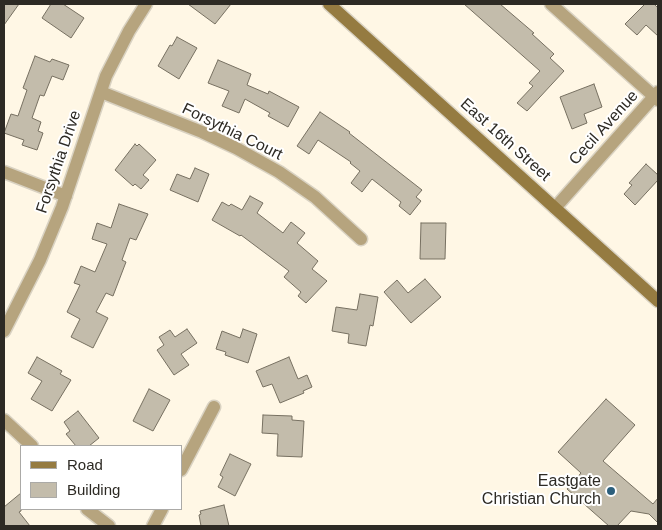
<!DOCTYPE html>
<html>
<head>
<meta charset="utf-8">
<style>
  body { margin:0 }
  #map { position:relative; width:662px; height:530px; overflow:hidden; background:#fff7e5; font-family:Arial,sans-serif }
  canvas { display:block }
  .frame { position:absolute; inset:0; border:5px solid #2d2a24; pointer-events:none }
  .legend { position:absolute; left:20px; top:445px; width:162px; height:65px; box-sizing:border-box; background:#fff; border:1px solid #abaaa7; margin:0; padding:6px 9px; list-style:none; font-size:15px; color:#2d2a24 }
  .legend li { display:flex; align-items:center; gap:10px; height:25px }
  .legend b { width:25px; border:1px solid #abaaa7 }
</style>
</head>
<body>
<div id="map">
<canvas width="662" height="530"></canvas>
<div class="frame"></div>
<ul class="legend">
<li><b style="height:6px;background:#957b41"></b>Road</li>
<li><b style="height:14px;background:#c3bcab"></b>Building</li>
</ul>
</div>
<script>
const g = document.querySelector('canvas').getContext('2d');
g.lineJoin = 'round';
function fill(path, color) {
  g.fillStyle = color;
  g.fill(path, 'evenodd');
}
function shape(rows) {
  const path = new Path2D();
  for (const r of rows) {
    path.moveTo(r[0], r[1]);
    for (let i = 2; i < r.length; i += 2) path.lineTo(r[i], r[i + 1]);
  }
  return path;
}
function strokePath(path, color, width, dash) {
  g.strokeStyle = color;
  g.lineWidth = width;
  g.lineCap = dash ? 'butt' : 'round';
  g.setLineDash(dash || []);
  g.stroke(path);
}
function label(font, color, halo, rows, align = 'center') {
  g.font = font + ' Arial,sans-serif';
  g.lineWidth = 4;
  g.setLineDash([]);
  g.textBaseline = 'middle';
  g.strokeStyle = halo;
  g.fillStyle = color;
  for (const [text, x, y, turn = 0] of rows) {
    g.save();
    g.translate(x, y);
    g.rotate((+turn || 0) * Math.PI / 180);
    g.textAlign = isNaN(turn) ? turn : align;
    if (halo) g.strokeText(text, 0, 0);
    g.fillText(text, 0, 0);
    g.restore();
  }
}
const building = shape([
  [4,4,19,4,4,25,4,4],
  [51,4,63,4,84,18,71,38,42,18,51,4],
  [188,4,231,4,215,24,188,4],
  [464,4,500,4,534,33,532,34,554,54,550,58,564,71,527,111,517,103,533,86,529,83,540,71,464,4],
  [645,4,654,4,658,8,658,36,646,25,637,35,625,24,645,4],
  [177,37,197,48,179,79,158,66,170,45,172,46,177,37],
  [35,56,50,62,52,59,69,65,63,80,52,76,44,96,40,95,32,118,41,122,38,131,43,133,37,150,22,145,24,140,4,133,11,114,18,116,27,90,23,88,35,56],
  [218,60,251,74,247,85,268,94,269,91,299,107,288,127,268,116,270,113,245,99,239,113,222,106,229,91,208,83,218,60],
  [594,84,602,107,584,114,587,123,572,129,560,97,594,84],
  [320,112,350,132,349,133,422,190,416,197,421,201,410,215,399,206,401,202,372,179,362,192,351,183,360,171,350,163,351,162,318,140,309,154,297,146,320,112],
  [135,144,137,146,139,144,156,160,143,175,149,180,141,189,135,184,133,186,115,170,135,144],
  [646,164,658,175,658,180,635,205,624,194,632,185,629,183,646,164],
  [195,168,209,174,198,202,170,190,177,174,190,179,195,168],
  [250,196,263,203,257,213,283,233,291,222,305,233,297,243,318,261,312,269,327,281,306,303,298,296,301,292,284,277,289,271,241,235,240,236,212,220,222,202,229,206,231,204,242,210,250,196],
  [119,204,148,214,136,240,130,238,122,260,126,262,113,296,106,293,96,312,108,318,93,348,71,337,80,319,67,312,80,285,74,283,81,266,95,272,107,244,92,239,97,223,111,228,119,204],
  [421,223,446,223,445,259,420,259,421,223],
  [425,279,441,297,411,323,384,292,397,280,408,293,425,279],
  [360,294,378,297,373,326,370,325,366,346,348,343,349,334,332,331,336,307,357,310,360,294],
  [187,329,197,343,181,354,189,365,174,375,157,350,164,345,159,337,170,330,175,337,187,329],
  [243,329,257,334,248,363,225,355,226,352,216,349,222,331,240,338,243,329],
  [37,357,62,371,60,374,71,380,52,411,31,399,42,381,28,373,37,357],
  [289,357,298,379,307,375,312,387,303,391,304,393,280,403,272,384,263,387,256,371,289,357],
  [149,389,170,400,153,431,133,421,149,389],
  [606,399,635,425,603,461,653,504,658,498,658,523,649,514,631,511,617,526,609,526,567,489,581,473,558,452,606,399],
  [78,411,99,438,89,446,76,446,66,434,70,431,64,422,78,411],
  [263,415,292,416,292,420,304,421,302,457,277,456,278,434,262,433,263,415],
  [230,454,251,464,235,496,218,487,223,477,220,475,230,454],
  [21,493,21,511,19,512,30,526,4,526,4,507,21,493],
  [224,505,229,526,201,526,199,515,201,514,200,511,224,505]
]);
fill(building, '#c3bcab');
strokePath(building, '#777061', 1);
const street = shape([
  [551,4,658,100],
  [101,92,202,132,236,148,279,172,315,197,361,239],
  [4,172,66,196],
  [555,208,658,92],
  [4,331,40,260,62,207,106,76,129,31,146,4],
  [4,420,32,446],
  [181,470,214,407],
  [87,509,109,526],
  [153,526,162,509]
]);
const secondary = shape([
  [329,4,658,301]
]);
strokePath(street, '#d9d2c2', 15);
strokePath(secondary, '#d9d2c2', 15);
strokePath(street, '#b6a47e', 12);
strokePath(secondary, '#957b41', 12);
for (const [x, y, r, color] of [
  [611,491,5,"#2c5f7c"]
]) {
  const dot = new Path2D();
  dot.arc(x, y, r, 0, 2 * Math.PI);
  g.fillStyle = color;
  g.fill(dot);
  strokePath(dot, '#fff', 2);
}
label('16px', '#2d2a24', '#fff', [
  ["Cecil Avenue",604,128,-48],
  ["Forsythia Court",232,132,26],
  ["East 16th Street",505,140,42],
  ["Forsythia Drive",59,162,-71]
]);
label('16px', '#2d2a24', '#fff', [
  ["Eastgate",601,482],
  ["Christian Church",601,500]
], 'right');
</script>
</body>
</html>
